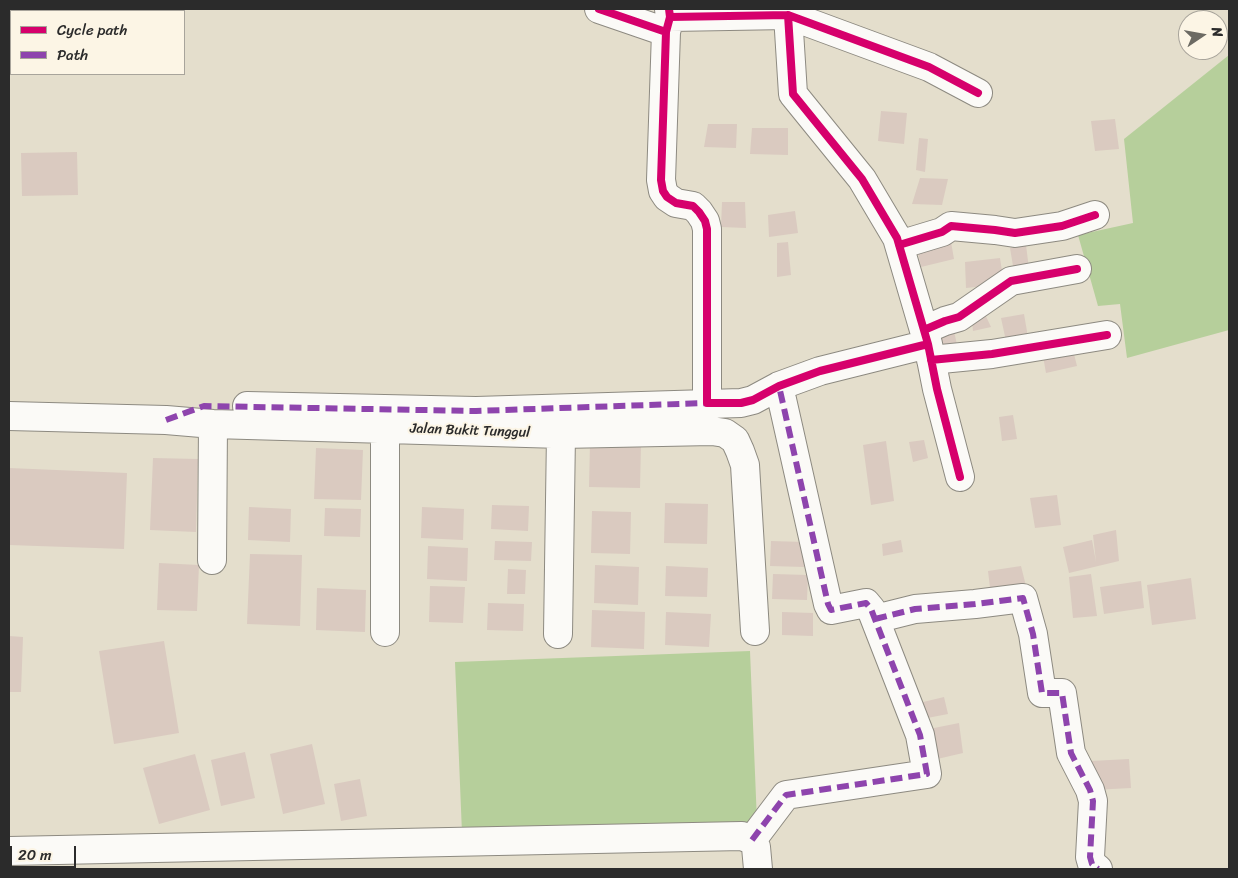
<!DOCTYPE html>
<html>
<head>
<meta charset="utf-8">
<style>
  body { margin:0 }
  #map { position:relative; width:1238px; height:878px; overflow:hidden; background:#e4decc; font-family:Sriracha,sans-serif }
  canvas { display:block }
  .frame { position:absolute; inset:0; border:10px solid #2b2b2b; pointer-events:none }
  .legend { position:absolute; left:10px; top:10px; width:175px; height:65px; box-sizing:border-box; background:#fcf5e5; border:1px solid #a8a49b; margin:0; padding:6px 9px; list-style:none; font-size:15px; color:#2b2b2b }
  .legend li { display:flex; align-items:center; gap:10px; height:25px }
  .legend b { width:25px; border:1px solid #a8a49b }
  .north { position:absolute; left:1178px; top:10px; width:50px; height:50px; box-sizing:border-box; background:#fcf5e5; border:1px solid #a8a49b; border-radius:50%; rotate:78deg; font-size:14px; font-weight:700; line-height:20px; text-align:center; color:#2b2b2b }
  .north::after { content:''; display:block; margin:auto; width:18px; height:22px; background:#6c6a63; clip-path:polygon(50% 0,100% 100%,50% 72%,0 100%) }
  .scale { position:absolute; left:10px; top:846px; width:66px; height:22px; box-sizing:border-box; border:2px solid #2b2b2b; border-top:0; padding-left:6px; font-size:15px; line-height:18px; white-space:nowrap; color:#2b2b2b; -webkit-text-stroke:4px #fcf5e5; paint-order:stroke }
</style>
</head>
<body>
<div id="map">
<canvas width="1238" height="878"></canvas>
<div class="frame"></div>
<ul class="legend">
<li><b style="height:6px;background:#d6006c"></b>Cycle path</li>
<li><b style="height:6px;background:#8e44ad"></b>Path</li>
</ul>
<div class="north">N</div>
<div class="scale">20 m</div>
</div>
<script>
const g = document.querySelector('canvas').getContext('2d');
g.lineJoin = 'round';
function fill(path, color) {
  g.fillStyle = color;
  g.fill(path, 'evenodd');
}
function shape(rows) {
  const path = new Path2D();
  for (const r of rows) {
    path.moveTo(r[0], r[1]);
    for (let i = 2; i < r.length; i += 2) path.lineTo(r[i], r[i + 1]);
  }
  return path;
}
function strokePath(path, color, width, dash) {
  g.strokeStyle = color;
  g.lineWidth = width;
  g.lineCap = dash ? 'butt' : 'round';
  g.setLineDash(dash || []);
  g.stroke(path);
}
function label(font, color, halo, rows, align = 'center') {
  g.font = font + ' Sriracha,sans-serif';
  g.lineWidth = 4;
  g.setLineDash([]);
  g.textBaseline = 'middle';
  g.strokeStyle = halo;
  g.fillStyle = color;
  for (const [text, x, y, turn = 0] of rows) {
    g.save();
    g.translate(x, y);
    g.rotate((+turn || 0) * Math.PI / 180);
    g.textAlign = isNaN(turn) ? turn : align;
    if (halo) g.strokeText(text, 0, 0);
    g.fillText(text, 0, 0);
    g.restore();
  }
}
fill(shape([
  [1229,55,1229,330,1127,358,1120,304,1098,306,1078,235,1133,223,1124,139],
  [750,651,757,822,462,833,455,662]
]), '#b6cf9b');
fill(shape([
  [34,9,84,9,83,11,33,11],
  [881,111,907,113,904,144,878,141],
  [1115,119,1119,149,1095,151,1091,121],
  [708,124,737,124,736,148,704,147],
  [752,128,788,128,788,155,750,154],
  [919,138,928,139,925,172,916,170],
  [77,152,78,195,22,196,21,153],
  [920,178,948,179,942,205,912,204],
  [722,202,745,202,746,228,721,227],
  [795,211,798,233,769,237,768,215],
  [950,236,954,259,921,267,916,243],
  [788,242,791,275,777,277,777,243],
  [1026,245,1029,269,1014,272,1010,248],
  [1000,258,1004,284,966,288,965,262],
  [983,310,991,327,973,331,971,313],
  [1024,314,1028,337,1006,341,1001,318],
  [953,326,957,345,944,349,939,329],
  [1073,350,1077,366,1046,373,1043,356],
  [1013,415,1017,439,1002,441,999,417],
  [924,440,928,458,913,462,909,442],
  [886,441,894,501,871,505,863,445],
  [590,443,641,444,640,488,589,487],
  [316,448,363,450,361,500,314,499],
  [153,458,198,459,196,532,150,530],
  [9,468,127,473,124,549,9,545],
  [1057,495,1061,525,1035,528,1030,498],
  [665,503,708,504,707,544,664,543],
  [492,505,529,506,528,531,491,529],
  [249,507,291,509,290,542,248,540],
  [422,507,464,509,463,540,421,538],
  [325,508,361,509,360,537,324,536],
  [592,511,631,512,630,554,591,553],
  [1116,530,1119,561,1069,573,1063,547,1092,540,1096,562,1093,535],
  [901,540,903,552,883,556,882,544],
  [495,541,532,542,531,561,494,560],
  [771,541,804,542,804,567,770,566],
  [428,546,468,548,467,581,427,579],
  [250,554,302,555,300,626,247,624],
  [159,563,199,565,197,611,157,610],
  [595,565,639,567,638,605,594,603],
  [666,566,708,568,707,597,665,596],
  [1021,566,1027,590,991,596,988,571],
  [508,569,526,570,525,594,507,594],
  [773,574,808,575,807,600,772,599],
  [1091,574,1097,616,1073,618,1069,577],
  [1191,578,1196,619,1152,625,1147,585],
  [1141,581,1144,608,1104,614,1100,587],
  [430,586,465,587,463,623,429,622],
  [317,588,366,590,365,632,316,630],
  [488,603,524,604,523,631,487,630],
  [592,610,645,612,644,649,591,647],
  [666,612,711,614,709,647,665,645],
  [782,612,813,613,813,636,782,635],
  [9,636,23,637,21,692,9,692],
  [164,641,179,733,114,744,99,651],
  [944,697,948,714,922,719,919,703],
  [959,723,963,753,933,760,929,729],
  [312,744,325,804,283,814,270,754],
  [245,752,255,798,221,806,211,760],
  [195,754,210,810,159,824,143,768],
  [1129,759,1131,788,1093,790,1091,761],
  [360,779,367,816,341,821,334,784]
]), '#dacac0');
const minor = shape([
  [599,9,666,32],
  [669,9,670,17,666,32,661,180,663,191,667,197,676,203,693,206,699,212,705,221,707,229,707,403],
  [788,15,793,94,862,179,897,238,928,344,937,389,960,477],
  [670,17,788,15,929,67,978,93],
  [899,245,942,232,951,226,995,230,1015,233,1062,226,1095,215],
  [924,330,945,321,959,317,1011,281,1077,269],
  [931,360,992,354,1107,335],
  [247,406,476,411,741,403,753,400,779,386,820,371,928,344],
  [9,416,166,420,213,424,561,434,712,431,725,433,735,440,740,451,745,465,755,631],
  [212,560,213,424],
  [875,619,915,609,975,604,1023,598,1033,634,1042,693,1062,693,1071,753,1090,790,1093,801,1090,857,1092,864,1098,869],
  [385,632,385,429],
  [558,634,561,434],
  [752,840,786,795,927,774,920,735,871,609,866,603,831,610,828,604,779,386],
  [9,851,742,836,752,840,756,847,758,869]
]);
strokePath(minor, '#8d8a81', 30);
strokePath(minor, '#fbfaf7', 28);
strokePath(shape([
  [166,420,204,406,476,411,707,403,707,400],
  [875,619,915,609,975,604,1023,598,1033,634,1042,693,1062,693,1071,753,1090,790,1093,801,1090,857,1092,864,1098,869],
  [752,840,786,795,927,774,920,735,871,609,866,603,831,610,828,604,779,386]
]), '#8e44ad', 6, [12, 6]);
strokePath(shape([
  [599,9,666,32],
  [669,9,670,17,666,32,661,180,663,191,667,197,676,203,693,206,699,212,705,221,707,229,707,403,741,403,753,400,779,386,820,371,928,344],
  [788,15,793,94,862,179,897,238,928,344,937,389,960,477],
  [670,17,788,15,929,67,978,93],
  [899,245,942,232,951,226,995,230,1015,233,1062,226,1095,215],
  [924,330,945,321,959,317,1011,281,1077,269],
  [931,360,992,354,1107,335]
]), '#d6006c', 8);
label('14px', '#2b2b2b', '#fcf5e5', [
  ["Jalan Bukit Tunggul",470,431,2]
]);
</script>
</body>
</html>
